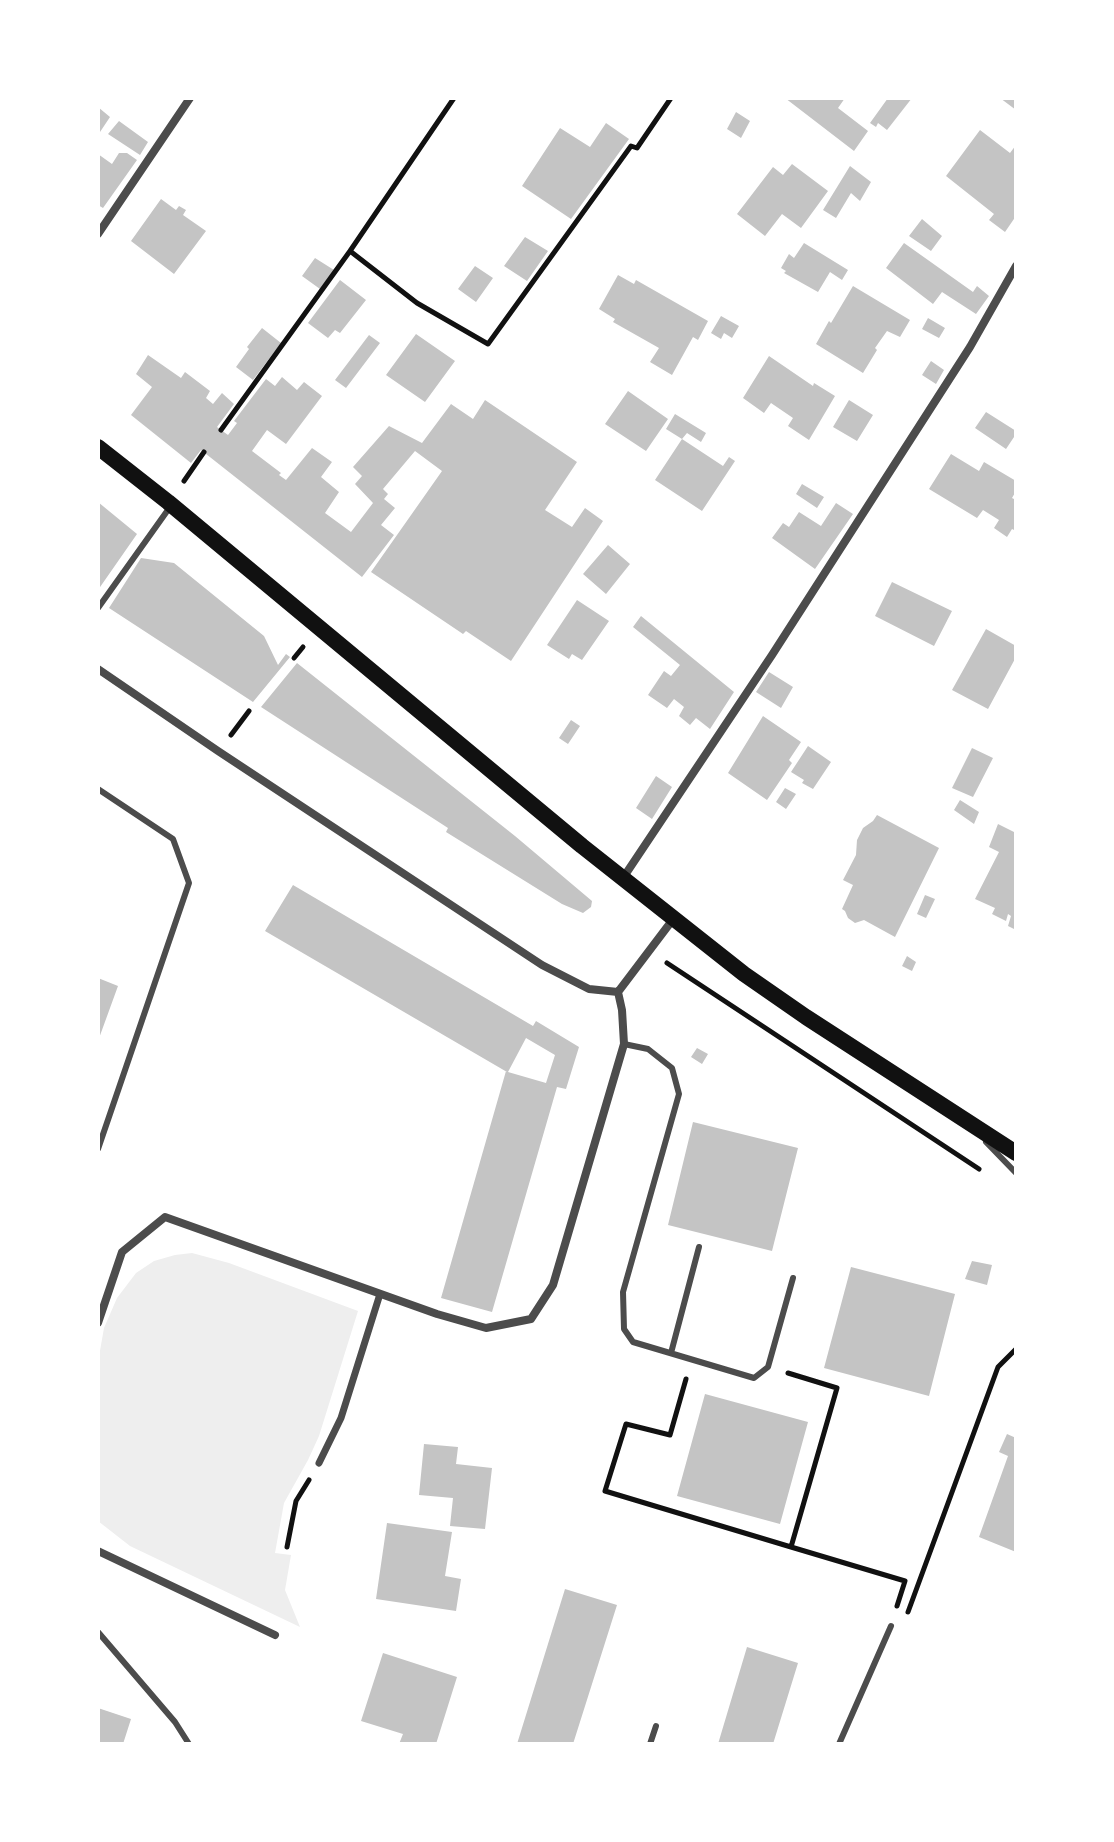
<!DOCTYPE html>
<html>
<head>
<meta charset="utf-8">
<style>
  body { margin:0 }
  #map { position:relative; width:1114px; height:1842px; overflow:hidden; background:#fff; font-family:"PT Sans",sans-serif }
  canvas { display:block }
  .frame { position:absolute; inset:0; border:100px solid #fff; pointer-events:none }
</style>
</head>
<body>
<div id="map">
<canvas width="1114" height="1842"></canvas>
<div class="frame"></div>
</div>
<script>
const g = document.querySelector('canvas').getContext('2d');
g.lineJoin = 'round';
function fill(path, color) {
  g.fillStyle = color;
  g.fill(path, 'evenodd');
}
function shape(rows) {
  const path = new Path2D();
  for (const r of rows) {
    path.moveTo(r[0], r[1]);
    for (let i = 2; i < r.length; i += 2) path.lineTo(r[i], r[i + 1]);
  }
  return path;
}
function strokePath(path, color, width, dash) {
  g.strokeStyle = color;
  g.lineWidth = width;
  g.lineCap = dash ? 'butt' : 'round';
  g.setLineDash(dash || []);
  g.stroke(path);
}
fill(shape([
  [192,1253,229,1263,358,1311,319,1436,308,1460,284,1503,275,1553,291,1555,285,1590,300,1627,130,1546,98,1521,98,1362,104,1328,117,1298,136,1273,154,1261,175,1255]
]), '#eee');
fill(shape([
  [785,98,845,98,838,108,868,131,854,151],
  [888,98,912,98,887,130,878,123,876,127,870,123],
  [1000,98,1016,98,1016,110],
  [98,107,110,117,98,135],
  [736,112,750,121,741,138,727,129],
  [119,121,148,142,140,155,108,134],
  [606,123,629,139,571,219,522,186,560,128,590,147],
  [980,130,1010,153,1016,145,1016,216,1005,232,989,220,994,214,946,176],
  [119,153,127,153,137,160,103,208,98,205,98,154,112,164],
  [792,164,828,191,801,228,782,214,765,236,737,214,773,167,783,175],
  [850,166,871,182,860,201,851,193,836,218,823,210],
  [161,199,176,210,179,206,186,210,183,215,206,231,174,274,131,241],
  [922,219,942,236,931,251,909,236],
  [525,237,548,251,527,281,504,266],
  [804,243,848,270,842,280,830,272,818,292,784,273,786,271,781,268,789,254,794,258],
  [904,243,973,292,977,286,989,296,976,314,942,292,933,304,886,268],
  [315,258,334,270,320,289,302,276],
  [475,266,493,278,476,302,458,289],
  [618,275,634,284,636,280,708,321,698,340,693,337,672,375,650,362,659,348,613,322,615,319,599,309],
  [340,280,366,300,340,333,335,330,328,338,308,323],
  [853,286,910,320,900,337,887,331,875,348,877,350,863,373,816,344,829,321,831,323],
  [721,316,739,326,732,338,724,333,721,339,711,333],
  [928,318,945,328,939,338,922,329],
  [262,328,281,343,253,380,236,367,249,349,247,347],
  [416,334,455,361,425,402,386,375],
  [369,335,380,343,346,388,335,380],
  [148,355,181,378,185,372,210,391,206,398,213,404,222,393,234,404,217,427,228,435,237,423,234,421,266,379,275,386,282,377,297,390,304,382,322,396,286,444,267,430,252,451,281,473,279,475,286,480,312,448,332,462,321,477,339,492,325,513,351,532,373,503,355,484,362,476,353,467,389,426,422,443,451,404,473,419,485,400,577,462,545,510,572,527,585,508,603,521,511,661,466,631,463,634,371,572,442,471,415,451,383,489,388,494,384,499,395,508,381,525,394,535,362,577,201,450,191,463,131,415,152,387,136,374],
  [769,356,813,386,814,383,835,396,809,440,788,426,793,418,771,403,764,413,743,398],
  [931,361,944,370,936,384,922,375],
  [628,391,668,419,646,451,605,424],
  [849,400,873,415,857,441,833,427],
  [986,412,1016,431,1016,434,1006,449,975,428],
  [675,414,706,433,701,442,687,433,682,439,666,429],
  [682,439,723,466,729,457,735,461,702,511,655,480],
  [951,454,979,471,984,462,1016,481,1016,491,1012,498,1016,500,1016,531,1012,529,1007,537,994,528,999,520,983,510,977,518,929,489],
  [802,484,824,497,817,508,796,494],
  [98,502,137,534,98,590],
  [836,503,853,514,815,569,772,538,783,523,789,527,799,512,821,526],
  [608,545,630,564,606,594,583,574],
  [141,558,174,563,264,636,278,665,286,654,290,657,253,702,109,608],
  [892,582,952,611,934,646,875,616],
  [577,600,609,621,582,660,572,654,569,659,547,645],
  [641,616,734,692,710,729,696,718,690,725,679,716,684,707,674,699,667,708,648,695,664,671,671,676,680,665,633,627],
  [986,629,1016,646,1016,657,988,709,952,690],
  [297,663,515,836,592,901,591,907,583,913,562,904,446,832,448,828,261,707],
  [769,672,793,687,781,708,756,692],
  [763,716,801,742,789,760,792,763,767,800,728,773],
  [571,720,580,726,568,744,559,738],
  [808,746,831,762,813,789,802,783,804,780,791,772],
  [972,748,993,758,973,797,952,788],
  [656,776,672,787,652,819,636,808],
  [785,788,796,794,786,809,776,802],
  [960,800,979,812,974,824,954,810],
  [877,815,939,848,895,937,864,920,855,923,848,918,845,911,842,909,853,885,843,880,856,855,857,840,863,828,873,821],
  [998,824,1016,833,1016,930,1008,926,1011,916,1008,914,1006,921,992,914,995,908,975,899,999,852,989,847],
  [293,885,533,1026,536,1021,579,1047,566,1089,557,1087,492,1312,441,1298,506,1071,507,1072,265,931],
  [526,1038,555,1055,546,1083,508,1072],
  [925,895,935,899,926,918,917,914],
  [907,956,916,962,912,971,902,966],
  [98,978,118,986,98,1041],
  [697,1048,708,1054,702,1064,691,1057],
  [693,1122,798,1148,772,1251,668,1225],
  [972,1261,992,1265,987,1285,965,1279],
  [851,1267,955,1294,929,1396,824,1368],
  [705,1394,808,1422,780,1524,677,1496],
  [1007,1434,1016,1438,1016,1552,979,1537,1008,1456,999,1452],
  [424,1444,458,1447,456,1464,492,1468,485,1529,450,1526,453,1498,419,1495],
  [387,1523,452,1532,445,1576,461,1579,456,1611,376,1599],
  [565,1589,617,1605,573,1744,517,1744],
  [747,1647,798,1663,773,1744,718,1744],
  [383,1653,457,1677,436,1744,399,1744,403,1734,361,1721],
  [98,1708,131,1719,123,1744,98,1744]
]), '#c4c4c4');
strokePath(shape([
  [350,251,417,303,488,344,631,146,637,148,671,98],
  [221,430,350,251,454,98],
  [184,481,204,452],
  [294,658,303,647],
  [231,735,249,711],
  [667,963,979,1169],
  [788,1373,837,1388,791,1547,905,1581,897,1606],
  [686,1379,670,1435,626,1424,605,1491,791,1547],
  [287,1547,296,1501,309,1480],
  [908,1612,998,1367,1016,1349]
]), '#111', 5);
strokePath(shape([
  [98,608,170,507],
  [98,789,173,839,189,883,98,1149],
  [624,1044,648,1049,672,1068,679,1094,623,1292,624,1329,633,1342,754,1378,768,1367,793,1278],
  [986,1142,1016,1173],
  [671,1353,699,1247],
  [98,1632,175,1722,189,1744],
  [650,1744,656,1726],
  [839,1744,891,1626]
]), '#4c4c4c', 6);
strokePath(shape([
  [319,1463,341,1418,380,1294]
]), '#4c4c4c', 7);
strokePath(shape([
  [98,234,190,98],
  [98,669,218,751,542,965,589,989,618,992,674,918],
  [623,878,772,655,970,347,1016,266],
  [98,1323,122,1252,165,1217,437,1314,486,1328,531,1319,553,1285,624,1044,622,1010,618,992],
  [98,1551,275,1635]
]), '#4c4c4c', 8);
strokePath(shape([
  [98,447,168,502,582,846,744,974,806,1017,1016,1153]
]), '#111', 16);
</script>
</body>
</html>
